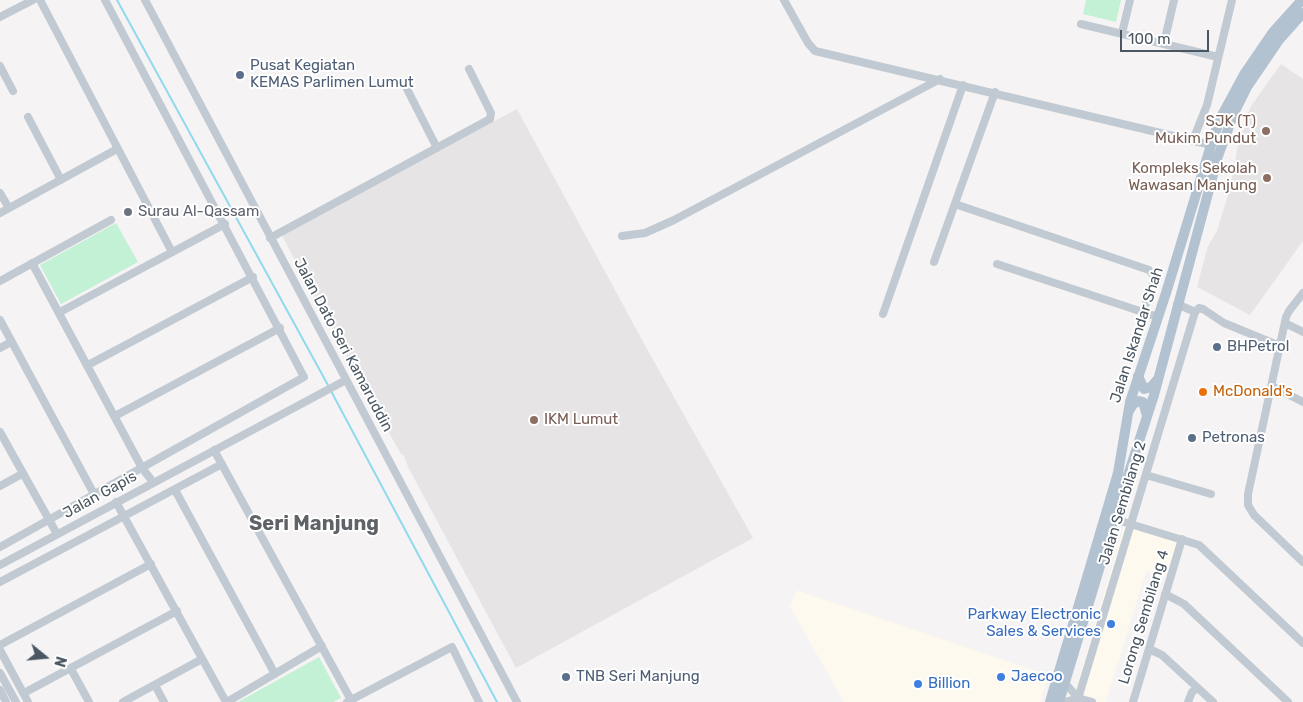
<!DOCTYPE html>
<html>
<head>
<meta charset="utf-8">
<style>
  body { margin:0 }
  #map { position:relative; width:1303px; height:702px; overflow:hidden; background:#f5f3f3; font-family:Rubik,sans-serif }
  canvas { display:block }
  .north { position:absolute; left:20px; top:632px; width:50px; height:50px; -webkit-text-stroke:4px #fff; paint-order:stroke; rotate:107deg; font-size:14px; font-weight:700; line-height:20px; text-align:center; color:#4a5661 }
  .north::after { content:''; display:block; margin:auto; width:18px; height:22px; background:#4a5661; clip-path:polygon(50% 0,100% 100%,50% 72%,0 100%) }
  .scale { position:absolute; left:1120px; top:30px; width:89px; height:22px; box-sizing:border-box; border:2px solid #4a5661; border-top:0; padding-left:6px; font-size:15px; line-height:18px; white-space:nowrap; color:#4a5661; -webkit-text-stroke:4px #fff; paint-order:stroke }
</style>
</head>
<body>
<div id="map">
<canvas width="1303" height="702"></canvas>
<div class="north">N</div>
<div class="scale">100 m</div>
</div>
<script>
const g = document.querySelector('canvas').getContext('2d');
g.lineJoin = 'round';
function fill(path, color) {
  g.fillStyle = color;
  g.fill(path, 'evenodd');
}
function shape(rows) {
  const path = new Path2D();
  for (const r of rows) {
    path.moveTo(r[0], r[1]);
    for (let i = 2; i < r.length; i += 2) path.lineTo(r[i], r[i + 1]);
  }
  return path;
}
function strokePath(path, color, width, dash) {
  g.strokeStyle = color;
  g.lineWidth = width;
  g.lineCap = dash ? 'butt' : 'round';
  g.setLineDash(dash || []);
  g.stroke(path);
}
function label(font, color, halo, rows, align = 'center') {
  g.font = font + ' Rubik,sans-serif';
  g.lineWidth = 4;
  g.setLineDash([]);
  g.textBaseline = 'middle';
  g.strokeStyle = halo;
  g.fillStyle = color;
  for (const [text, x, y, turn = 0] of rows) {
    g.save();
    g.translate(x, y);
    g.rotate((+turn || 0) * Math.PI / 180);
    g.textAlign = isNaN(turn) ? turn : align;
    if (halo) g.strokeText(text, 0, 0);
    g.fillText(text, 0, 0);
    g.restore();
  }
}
fill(shape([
  [1126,519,1182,535,1168,577,1146,571,1106,702,1072,702],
  [796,590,1048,675,1040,702,844,702,790,607]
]), '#fdf9ef');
fill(shape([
  [1281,64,1303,79,1303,241,1250,315,1197,287,1208,246,1217,231,1229,192,1241,131,1251,106],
  [517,109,647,349,753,538,516,668,408,467,404,455,401,454,363,387,281,234]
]), '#e6e4e5');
fill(shape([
  [1086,0,1121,0,1116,22,1083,14],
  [116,223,138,262,61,304,40,265],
  [319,657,341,698,333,702,238,702]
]), '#c3f1d5');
strokePath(shape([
  [117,0,329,387],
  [331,391,497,702]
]), '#90daee', 2);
strokePath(shape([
  [40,0,172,252],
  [145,0,517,702],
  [784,0,808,43,815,51,1211,145],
  [0,17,33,0],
  [1081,24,1218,57],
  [1122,33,1130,0],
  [1164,43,1174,0],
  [0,66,13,91],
  [407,89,437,148],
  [28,117,61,180],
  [1193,140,1207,105,1232,0],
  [0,193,9,208],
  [955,204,1149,270,1155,277,1143,312],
  [0,213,117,149],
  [622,236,645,233,674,220,940,79],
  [270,238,490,119,491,113,469,69],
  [934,262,995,92],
  [32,263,142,468,153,482],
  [997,264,1158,317],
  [0,281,111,220],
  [1303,293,1289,311,1286,317,1248,494,1248,505,1254,515,1303,562],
  [1177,304,1195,312],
  [60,312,225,224],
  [883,314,963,85],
  [0,320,94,494],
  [1285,323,1303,332],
  [0,348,11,342],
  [88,365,253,277],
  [1272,386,1303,402],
  [115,416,280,328],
  [0,432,57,534],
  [214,450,351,700],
  [1146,475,1211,494],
  [0,486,22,474],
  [175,490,275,674],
  [116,502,226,702],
  [1114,519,1199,545,1303,643],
  [0,547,304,377,105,0],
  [0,565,346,380],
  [0,582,222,464],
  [1165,594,1184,604,1288,702],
  [0,645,151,564],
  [1149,649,1162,655,1213,702],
  [0,650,28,702],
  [71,669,89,702],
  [0,673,16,702],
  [1065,683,1078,698,1092,702],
  [155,685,164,702],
  [0,690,6,702],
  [24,693,177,611],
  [123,702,202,659],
  [227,702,322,646],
  [347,702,452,647,479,702],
  [1065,702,1078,698],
  [1077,702,1195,312,1199,308,1203,309,1224,323,1280,346],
  [1133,702,1182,539],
  [1188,702,1192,692,1198,688]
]), '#c1cad2', 8);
strokePath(shape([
  [1138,376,1144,389,1151,387,1158,379],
  [1129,411,1133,404,1139,401,1143,402,1147,416],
  [1050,702,1118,473,1130,402,1166,293,1211,145,1220,119,1245,73,1273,32,1302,0],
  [1059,702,1119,503,1154,395,1218,156,1234,113,1247,87,1279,40,1303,13]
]), '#b3c2d1', 10);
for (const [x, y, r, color] of [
  [240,75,5,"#5c6f8a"],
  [1266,131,5,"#8d6e63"],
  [1267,178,5,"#8d6e63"],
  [128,212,5,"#6b7280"],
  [1217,347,5,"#5c6f8a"],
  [1203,392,5,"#e8710a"],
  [534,420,5,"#8d6e63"],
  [1192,438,5,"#5c6f8a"],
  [1111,624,5,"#3f7fe0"],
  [566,677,5,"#5c6f8a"],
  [1001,677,5,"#3f7fe0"],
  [918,684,5,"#3f7fe0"]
]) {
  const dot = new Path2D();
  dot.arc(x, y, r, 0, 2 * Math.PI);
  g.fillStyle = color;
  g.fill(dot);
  strokePath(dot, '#fff', 2);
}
label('15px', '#4e5e75', '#fff', [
  ["Pusat Kegiatan",250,66],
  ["KEMAS Parlimen Lumut",250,83],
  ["BHPetrol",1227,347],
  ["Petronas",1202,438],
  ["TNB Seri Manjung",576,677]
], 'left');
label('15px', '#785e54', '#fff', [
  ["SJK (T)",1256,122],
  ["Mukim Pundut",1256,139],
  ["Kompleks Sekolah",1257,169],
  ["Wawasan Manjung",1257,186],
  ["IKM Lumut",544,420,"left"]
], 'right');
label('15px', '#5b616d', '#fff', [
  ["Surau Al-Qassam",138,212]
], 'left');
label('15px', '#4a5661', '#fff', [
  ["Jalan Iskandar Shah",1137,335,-72],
  ["Jalan Dato Seri Kamaruddin",343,345,62],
  ["Jalan Gapis",100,495,-29],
  ["Jalan Sembilang 2",1123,503,-73],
  ["Lorong Sembilang 4",1144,617,-73]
]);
label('15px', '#c56008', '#fff', [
  ["McDonald's",1213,392]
], 'left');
label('15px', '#366cbe', '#fff', [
  ["Parkway Electronic",1101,615,"right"],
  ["Sales & Services",1101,632,"right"],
  ["Jaecoo",1011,677],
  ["Billion",928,684]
], 'left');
label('bold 20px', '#5f6368', '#fff', [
  ["Seri Manjung",314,524]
]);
</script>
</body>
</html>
